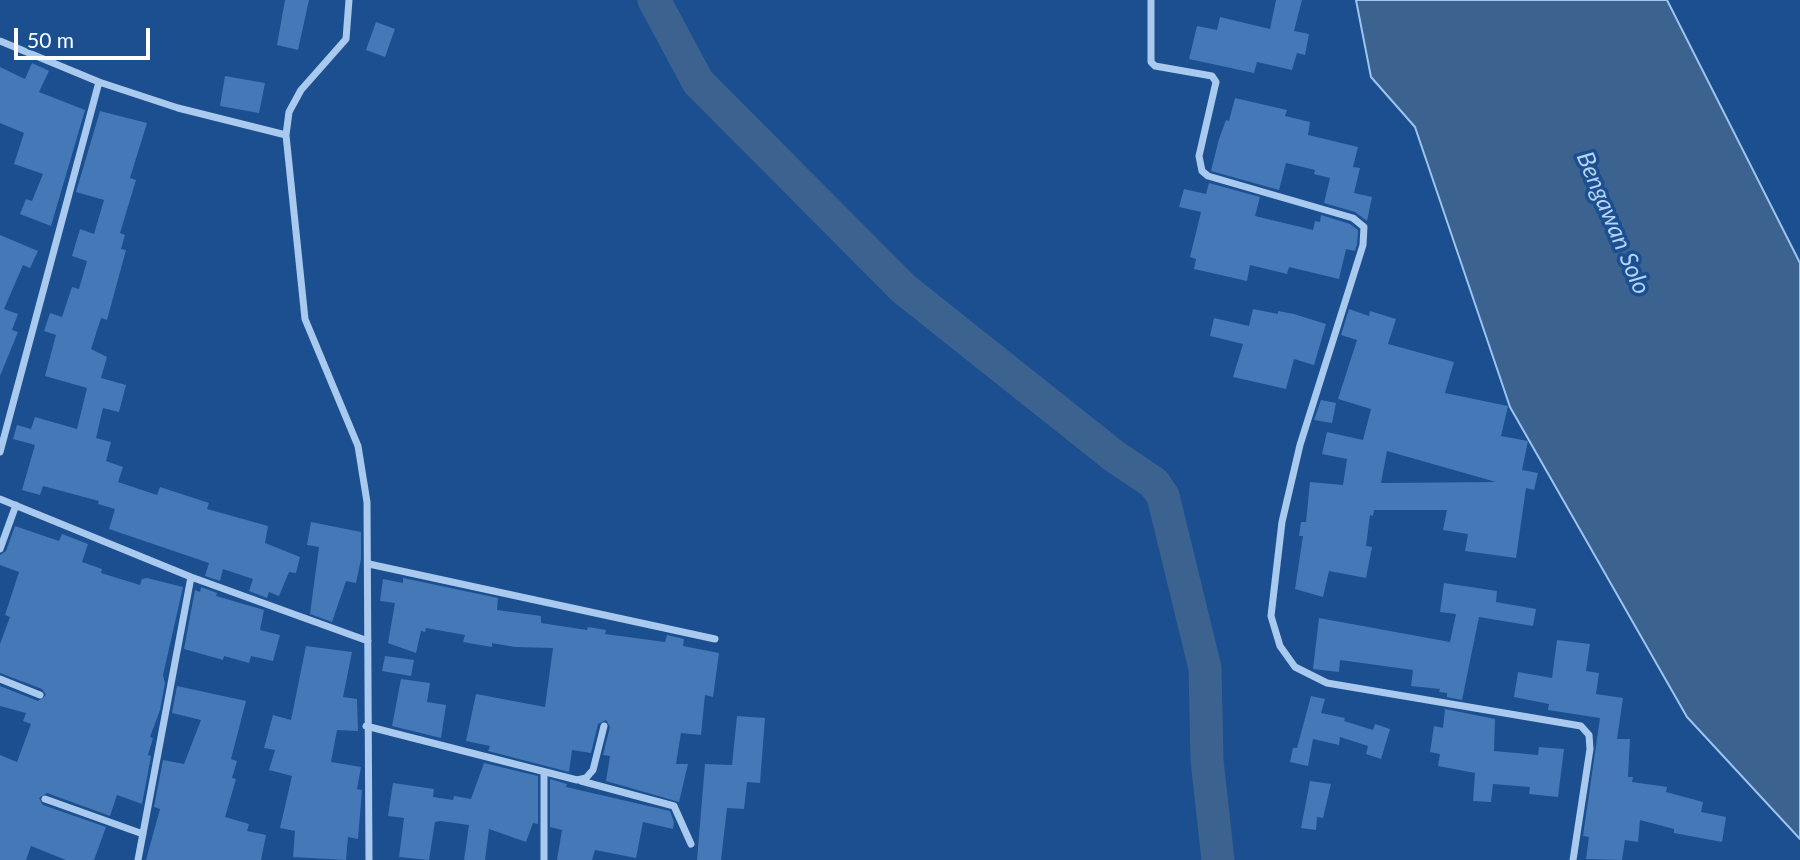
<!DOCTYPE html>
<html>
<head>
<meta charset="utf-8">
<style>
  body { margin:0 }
  #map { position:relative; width:1800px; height:860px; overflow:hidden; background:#1b4f8f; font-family:Lato,sans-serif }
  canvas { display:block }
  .scale { position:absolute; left:14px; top:28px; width:136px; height:32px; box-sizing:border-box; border:4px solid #fff; border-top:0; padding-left:9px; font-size:21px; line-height:24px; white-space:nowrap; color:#fff; -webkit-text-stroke:5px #1b4f8f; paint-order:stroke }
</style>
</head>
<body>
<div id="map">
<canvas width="1800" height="860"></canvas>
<div class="scale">50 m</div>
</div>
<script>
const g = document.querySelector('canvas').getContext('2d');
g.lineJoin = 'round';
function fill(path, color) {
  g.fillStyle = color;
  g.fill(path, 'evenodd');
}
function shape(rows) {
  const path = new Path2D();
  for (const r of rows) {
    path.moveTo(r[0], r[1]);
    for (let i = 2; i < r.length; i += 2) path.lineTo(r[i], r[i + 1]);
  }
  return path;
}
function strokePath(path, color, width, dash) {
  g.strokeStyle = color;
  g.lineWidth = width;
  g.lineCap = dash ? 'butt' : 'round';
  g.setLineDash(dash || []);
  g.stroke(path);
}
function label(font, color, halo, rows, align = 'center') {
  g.font = font + ' Lato,sans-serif';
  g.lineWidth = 7;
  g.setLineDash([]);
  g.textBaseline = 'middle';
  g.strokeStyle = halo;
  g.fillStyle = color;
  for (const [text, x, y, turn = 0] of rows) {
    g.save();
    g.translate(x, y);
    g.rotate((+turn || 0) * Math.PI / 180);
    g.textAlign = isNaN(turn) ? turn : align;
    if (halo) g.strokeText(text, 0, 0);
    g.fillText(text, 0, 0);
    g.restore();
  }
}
const water = shape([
  [1356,0,1667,0,1800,263,1800,839,1687,717,1510,407,1415,127,1371,77,1356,0]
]);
fill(water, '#3c6290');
strokePath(water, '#9cc4f0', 2);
strokePath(shape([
  [654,0,698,82,904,289,1114,456,1154,483,1163,496,1205,668,1207,760,1218,860]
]), '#3c6290', 33);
fill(shape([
  [285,0,309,0,298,50,277,45],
  [1276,0,1302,0,1294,31,1309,34,1305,55,1297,53,1292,70,1257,62,1254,73,1189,59,1197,26,1217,30,1220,17,1270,29],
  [376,22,395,29,385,57,366,50],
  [32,63,49,71,39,92,85,110,51,226,20,214,26,199,32,201,43,174,14,164,24,133,0,123,0,67,25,79],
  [225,76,265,83,259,113,220,106],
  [1235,98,1287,110,1285,116,1310,122,1308,135,1358,147,1353,167,1360,168,1354,193,1372,197,1367,221,1355,212,1324,203,1330,178,1314,174,1315,170,1286,163,1279,190,1211,171,1219,139,1226,120,1229,121],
  [100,111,147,123,130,178,136,180,120,233,125,235,121,249,126,250,107,320,101,318,91,349,107,357,101,378,126,385,119,412,103,408,96,438,111,442,106,461,123,467,118,482,157,495,160,487,209,503,207,509,268,526,265,543,300,557,296,573,289,572,279,596,269,592,267,598,249,591,253,579,223,569,220,581,205,576,209,563,109,529,115,509,98,504,99,501,43,486,40,495,22,490,35,445,13,439,17,425,31,429,35,417,77,429,87,388,45,376,56,335,44,331,50,313,62,317,72,287,79,289,87,261,72,256,80,229,94,234,104,200,76,192],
  [1209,183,1260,197,1255,216,1313,230,1315,221,1320,222,1321,215,1350,224,1358,230,1357,244,1355,251,1346,249,1339,279,1289,267,1287,274,1250,265,1247,281,1194,269,1196,259,1190,257,1201,212,1179,207,1184,189,1206,194],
  [0,235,38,251,30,268,23,265,4,309,18,314,12,330,18,332,0,376],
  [1253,309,1278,314,1278,311,1294,314,1326,324,1314,365,1294,359,1286,389,1233,377,1243,344,1210,336,1214,318,1249,326],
  [1349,309,1369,316,1370,311,1396,319,1388,344,1454,362,1445,393,1508,406,1501,436,1528,441,1522,470,1538,473,1534,490,1526,488,1516,558,1465,551,1468,534,1443,530,1447,510,1374,510,1373,516,1370,515,1366,546,1372,547,1366,578,1329,571,1323,597,1295,589,1303,536,1299,536,1301,522,1306,522,1310,482,1343,485,1347,459,1322,454,1327,432,1363,440,1371,409,1338,399,1357,340,1341,335],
  [1387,451,1496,482,1381,483],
  [1321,400,1336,403,1332,423,1314,420],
  [311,522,361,532,361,559,356,583,346,581,332,622,310,614,319,547,307,545],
  [15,526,59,541,62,534,88,544,82,562,102,569,101,573,140,585,142,579,147,578,183,587,163,675,165,683,160,710,150,737,153,738,148,755,151,756,142,804,117,795,110,816,47,793,39,798,43,805,106,827,94,860,66,860,31,846,26,860,0,860,0,755,17,762,31,724,23,721,26,713,0,706,0,686,38,701,46,695,42,689,0,673,0,644,10,617,5,615,19,572,0,565,0,555,6,551],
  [403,578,498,598,497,610,541,616,541,623,587,630,588,627,606,630,605,634,665,642,667,635,684,639,683,646,719,653,713,697,705,695,701,735,681,733,676,764,688,764,679,802,606,781,610,756,603,755,610,727,606,720,598,724,591,753,572,750,569,772,488,751,490,746,466,741,476,694,545,707,553,648,515,647,492,643,492,647,463,642,465,635,426,628,425,632,421,631,416,653,388,643,395,603,380,601,383,579,403,583],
  [1444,583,1497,591,1496,602,1536,609,1533,626,1479,617,1462,700,1447,697,1447,693,1439,692,1440,689,1411,686,1413,670,1340,660,1339,672,1313,669,1319,618,1450,642,1456,614,1440,612],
  [201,587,217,593,216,596,264,610,260,630,280,635,273,661,251,656,249,663,224,656,223,660,184,649,195,590,200,592],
  [1557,640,1590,644,1586,671,1599,673,1596,694,1623,698,1617,739,1630,739,1628,777,1633,777,1632,782,1667,787,1666,792,1703,802,1701,812,1726,817,1722,842,1674,833,1674,829,1640,820,1638,842,1625,840,1622,860,1586,859,1589,837,1583,836,1600,718,1548,710,1549,704,1514,697,1518,672,1552,678],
  [306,646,352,652,343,697,357,699,358,731,337,730,331,762,361,767,357,789,362,790,358,839,348,837,346,860,293,857,295,831,280,828,292,776,269,770,275,750,264,748,273,715,291,720],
  [385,656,414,660,411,676,382,671],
  [401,679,430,683,427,702,446,705,441,738,392,726],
  [177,686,246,701,231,759,237,761,232,778,236,779,225,817,249,824,247,831,266,835,261,860,146,860,160,809,154,807,163,760,184,764,201,720,172,713],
  [1311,696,1325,699,1321,713,1345,718,1344,721,1373,730,1375,724,1390,729,1381,759,1366,754,1368,746,1340,737,1339,745,1313,739,1308,766,1290,762,1293,748,1297,748],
  [1445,709,1495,719,1494,751,1538,755,1539,747,1564,749,1558,797,1529,794,1530,787,1493,784,1491,802,1473,801,1475,773,1438,766,1440,754,1430,752,1434,726,1443,728],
  [737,716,765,718,760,783,747,782,744,809,727,808,721,860,697,860,705,764,732,765],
  [484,763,538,776,538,824,533,823,526,842,489,829,485,860,464,860,469,825,440,821,435,822,429,860,399,857,404,818,388,816,393,783,434,789,433,797,453,800,454,796,471,799],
  [550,779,567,784,566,787,670,811,674,822,673,829,643,822,636,858,595,850,592,860,557,860,562,830,550,827],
  [1310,781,1331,784,1323,818,1317,817,1316,830,1301,828]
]), '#4478b7');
strokePath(shape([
  [349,0,346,39,301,90,289,112,286,135,305,319,358,446,367,502,369,860],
  [1151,0,1151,62,1155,66,1212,76,1216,82,1199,156,1202,171,1208,176,1353,218,1364,227,1363,245,1300,445,1282,522,1271,616,1280,646,1295,667,1327,683,1581,726,1589,735,1590,749,1573,860],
  [0,41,99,82,178,108,286,135],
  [0,452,99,82],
  [0,499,191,577,368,641],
  [0,549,16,505],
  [369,564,715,639],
  [0,679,40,695],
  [366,726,577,780,586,778,593,770,604,726],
  [581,781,674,806,691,844],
  [45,799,143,834],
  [138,860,191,577],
  [544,860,544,774]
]), '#a9c9ee', 7);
label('italic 24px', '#b5d3f5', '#1b4f8f', [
  ["Bengawan Solo",1613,223,67]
]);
</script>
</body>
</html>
